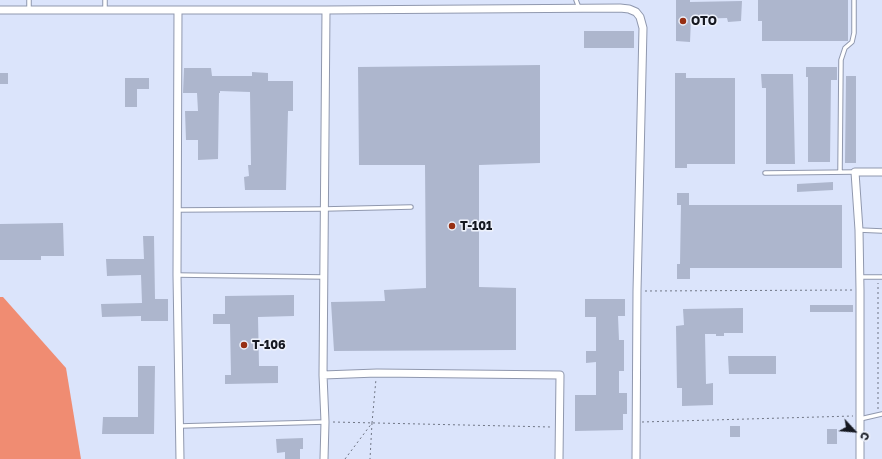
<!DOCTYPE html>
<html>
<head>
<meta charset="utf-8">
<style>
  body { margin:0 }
  #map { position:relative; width:882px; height:459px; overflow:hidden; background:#dbe4fb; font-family:"Golos Text",sans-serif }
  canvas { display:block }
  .north { position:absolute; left:834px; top:411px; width:40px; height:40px; -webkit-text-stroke:3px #edf1fb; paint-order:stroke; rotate:116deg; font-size:11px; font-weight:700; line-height:16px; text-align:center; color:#151820 }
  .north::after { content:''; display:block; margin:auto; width:14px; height:18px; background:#151820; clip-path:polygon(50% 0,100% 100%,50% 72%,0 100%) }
</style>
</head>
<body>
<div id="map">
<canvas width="882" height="459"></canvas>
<div class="north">С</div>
</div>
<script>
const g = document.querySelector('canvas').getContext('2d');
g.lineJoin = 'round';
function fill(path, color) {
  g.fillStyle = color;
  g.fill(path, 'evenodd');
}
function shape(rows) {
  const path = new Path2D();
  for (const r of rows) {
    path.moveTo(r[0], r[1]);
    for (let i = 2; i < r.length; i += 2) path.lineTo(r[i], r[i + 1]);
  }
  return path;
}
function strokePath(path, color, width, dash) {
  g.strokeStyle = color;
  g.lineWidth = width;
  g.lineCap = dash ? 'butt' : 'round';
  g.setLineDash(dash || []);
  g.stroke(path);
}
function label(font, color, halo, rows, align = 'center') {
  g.font = font + ' "Golos Text",sans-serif';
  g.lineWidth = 3;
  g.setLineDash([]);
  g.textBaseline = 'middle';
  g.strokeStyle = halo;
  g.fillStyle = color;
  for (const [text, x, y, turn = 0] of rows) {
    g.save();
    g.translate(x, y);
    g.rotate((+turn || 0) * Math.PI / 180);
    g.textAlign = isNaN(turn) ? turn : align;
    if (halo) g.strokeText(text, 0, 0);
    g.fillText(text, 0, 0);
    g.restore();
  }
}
fill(shape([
  [0,297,3,297,66,368,81,459,0,459]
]), '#f08c72');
fill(shape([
  [676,0,690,0,690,2,742,1,741,21,728,22,727,18,691,19,690,42,676,41],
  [758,0,848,0,848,41,762,41,762,21,758,21],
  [584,31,634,31,634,48,584,48],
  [540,65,540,163,479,165,479,287,516,288,516,350,334,351,331,302,385,301,384,290,426,288,425,165,359,165,358,67],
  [806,67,837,67,837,80,831,80,830,162,808,162,808,77,806,77],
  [184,68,211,68,212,76,252,76,252,72,268,73,268,81,293,81,293,111,288,111,286,190,245,190,244,177,249,176,248,165,251,165,250,92,220,91,220,93,219,93,218,159,198,160,198,140,186,140,185,111,198,111,197,93,183,93],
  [0,73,8,73,8,84,0,84],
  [675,73,686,73,686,78,735,78,735,164,687,164,687,168,675,168],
  [761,74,793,74,795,164,766,164,766,88,762,88],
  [846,76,856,76,856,163,845,163],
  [125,78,149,78,149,89,137,89,137,107,125,107],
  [833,182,833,190,797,192,797,184],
  [677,193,689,193,689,205,842,205,842,268,690,268,690,279,677,279,677,264,680,264,681,205,677,205],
  [63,223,64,256,41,256,41,260,0,260,0,224],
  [143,236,154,236,155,299,168,299,168,321,141,321,141,316,102,317,101,304,142,303,141,275,107,276,106,259,144,259],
  [294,295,294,316,258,317,259,366,278,366,278,383,225,384,225,375,231,375,230,324,213,324,213,314,225,314,225,296],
  [585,299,625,299,625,316,618,316,619,340,624,340,624,371,619,371,619,393,627,393,627,414,623,414,623,430,575,431,575,395,596,395,596,362,586,363,586,351,596,351,596,317,585,317],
  [810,305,853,305,853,312,810,312],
  [743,308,743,333,724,333,724,336,716,336,716,334,705,334,706,384,713,383,713,405,682,406,682,388,677,388,676,326,684,325,683,309],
  [728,356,776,356,776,374,729,374],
  [138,366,155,366,154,434,102,434,103,417,138,417],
  [730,426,740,426,740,437,730,437],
  [827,429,837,429,837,444,827,444],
  [303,438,303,449,300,449,300,459,285,459,285,452,277,453,276,439]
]), '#adb6cd');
const service = shape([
  [29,0,29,10],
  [576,0,579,8],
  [105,9,105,0],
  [840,172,841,60,845,48,852,42,854,33,854,0],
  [765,173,855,172],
  [177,210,324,209,411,207],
  [859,230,882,231],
  [177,275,324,277],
  [860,277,882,277],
  [860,419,882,414],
  [180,426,325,422]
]);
const minor = shape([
  [0,10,326,10,620,8,629,9,636,12,640,17,643,28,637,291,636,459],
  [178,10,177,275,180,459],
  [323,375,377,373,560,375,559,459],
  [324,459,325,422,323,375,326,10],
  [860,459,860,290,859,230,855,172,882,172]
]);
strokePath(service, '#9098ae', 5.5);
strokePath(minor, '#9098ae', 9);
strokePath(shape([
  [645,291,854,290],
  [878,409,878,283],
  [333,422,551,427],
  [642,422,853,416],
  [372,423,376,379],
  [345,459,372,423,370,459]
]), '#6f7584', 1, [2, 3]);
strokePath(service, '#fff', 3.5);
strokePath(minor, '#fff', 7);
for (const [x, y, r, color] of [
  [683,21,4,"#972f13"],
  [452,226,4,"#972f13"],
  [244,345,4,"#972f13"]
]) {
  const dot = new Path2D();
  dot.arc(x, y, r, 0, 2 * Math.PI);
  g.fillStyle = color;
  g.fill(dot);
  strokePath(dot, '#edf1fb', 1.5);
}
label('bold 12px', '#151820', '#edf1fb', [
  ["ОТО",691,21],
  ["Т-101",460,226],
  ["Т-106",252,345]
], 'left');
</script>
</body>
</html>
